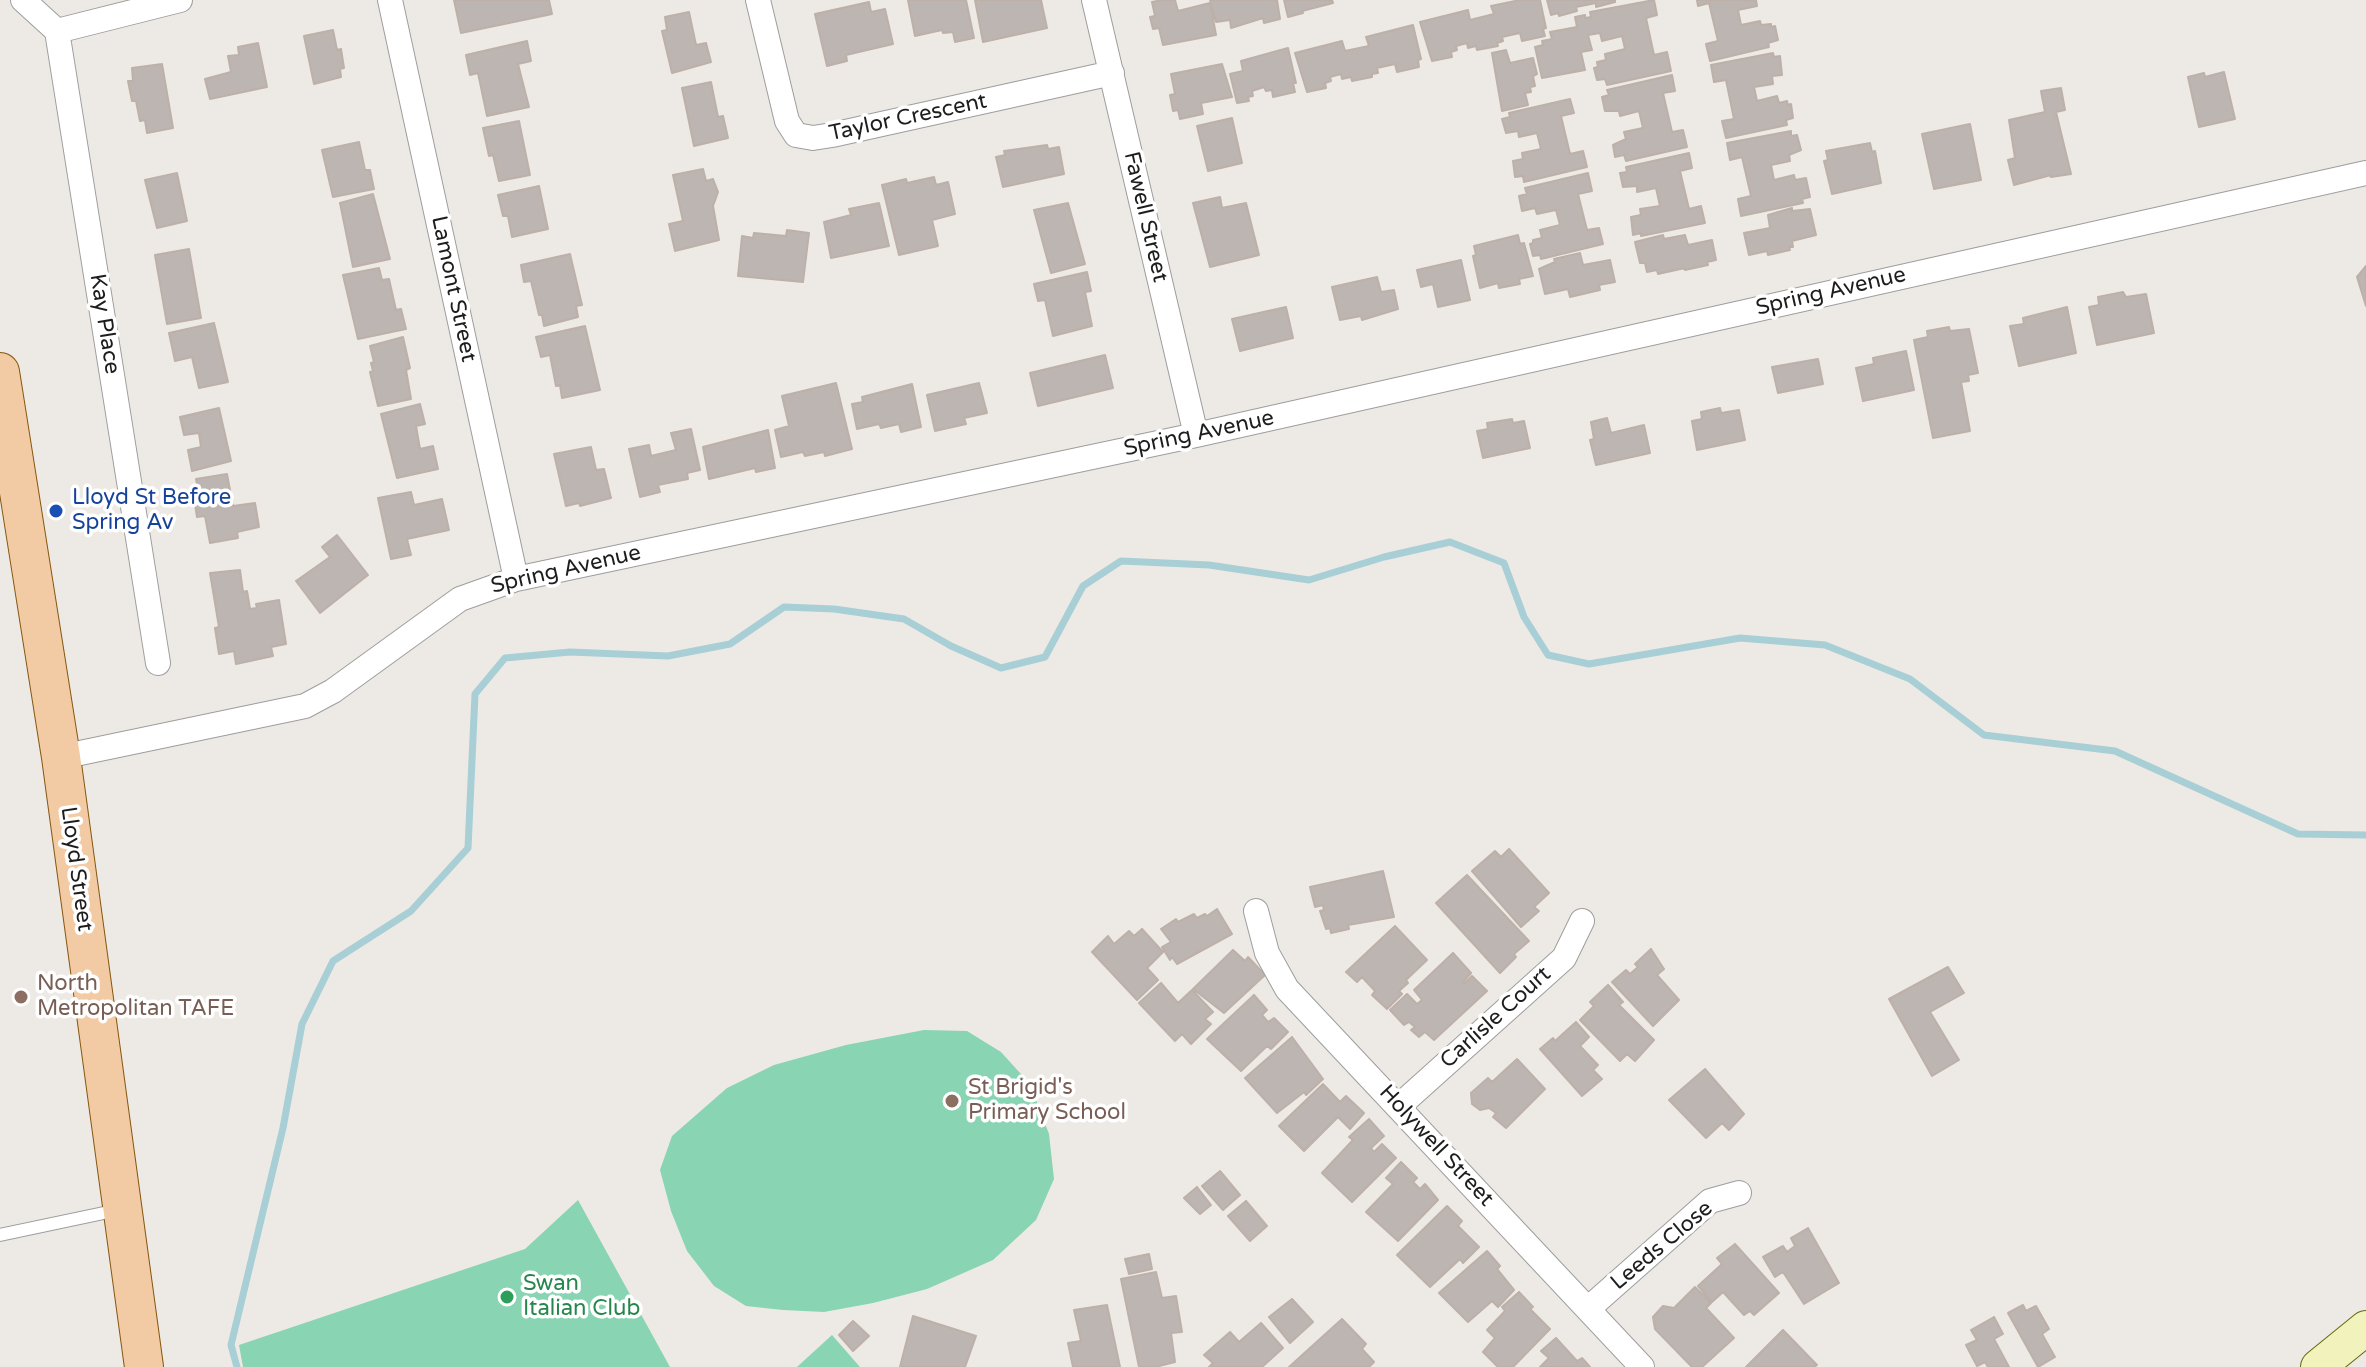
<!DOCTYPE html>
<html>
<head>
<meta charset="utf-8">
<style>
  body { margin:0 }
  canvas { display:block; background:#ede9e4 }
</style>
</head>
<body>
<canvas width="2366" height="1367"></canvas>
<script>
const g = document.querySelector('canvas').getContext('2d');
g.lineJoin = 'round';
function fill(path, color) {
  g.fillStyle = color;
  g.fill(path, 'evenodd');
}
function shape(rows) {
  const path = new Path2D();
  for (const r of rows) {
    path.moveTo(r[0], r[1]);
    for (let i = 2; i < r.length; i += 2) path.lineTo(r[i], r[i + 1]);
  }
  return path;
}
function strokePath(path, color, width, dash) {
  g.strokeStyle = color;
  g.lineWidth = width;
  g.lineCap = dash ? 'butt' : 'round';
  g.setLineDash(dash || []);
  g.stroke(path);
}
function label(font, color, halo, rows, align = 'center') {
  g.font = font + ' "Varela Round",sans-serif';
  g.lineWidth = 7;
  g.setLineDash([]);
  g.textBaseline = 'middle';
  g.strokeStyle = halo;
  g.fillStyle = color;
  for (const [text, x, y, turn = 0] of rows) {
    g.save();
    g.translate(x, y);
    g.rotate((+turn || 0) * Math.PI / 180);
    g.textAlign = isNaN(turn) ? turn : align;
    if (halo) g.strokeText(text, 0, 0);
    g.fillText(text, 0, 0);
    g.restore();
  }
}
fill(shape([
  [924,1030,967,1031,1001,1052,1030,1084,1049,1134,1054,1179,1036,1220,993,1260,927,1289,873,1303,824,1312,783,1310,746,1306,714,1286,687,1251,671,1211,660,1170,672,1136,727,1088,774,1065,846,1045],
  [578,1200,670,1367,243,1367,239,1345,525,1249],
  [832,1335,860,1367,797,1367]
]), '#89d4b3');
strokePath(shape([
  [237,1367,231,1345,283,1128,302,1024,333,961,411,911,468,848,475,694,505,658,570,652,668,656,730,644,784,607,834,609,904,619,951,646,1001,668,1045,657,1083,586,1121,561,1209,565,1309,580,1384,557,1450,542,1504,563,1524,617,1548,655,1589,664,1740,638,1825,645,1910,679,1984,735,2115,751,2298,834,2366,835]
]), '#a8cfd6', 7);
const building = shape([
  [454,0,549,0,552,14,461,33,454,0],
  [908,0,966,0,974,38,955,42,953,32,943,33,942,30,915,36,908,0],
  [975,0,1041,0,1047,28,983,42,975,0],
  [1162,0,1175,0,1178,11,1210,3,1216,35,1163,45,1159,28,1153,29,1150,17,1155,16,1152,2,1162,0],
  [1210,0,1277,0,1280,19,1264,23,1263,18,1231,28,1230,20,1216,22,1210,0],
  [1284,0,1332,0,1333,3,1302,11,1303,13,1288,17,1284,0],
  [1520,0,1540,0,1546,28,1543,29,1545,36,1522,41,1520,33,1502,37,1503,41,1497,43,1498,46,1477,50,1476,46,1468,48,1467,43,1456,46,1457,50,1451,52,1452,57,1432,61,1420,22,1468,10,1470,20,1494,14,1491,6,1520,0],
  [1547,0,1615,0,1615,2,1596,7,1596,3,1576,7,1577,11,1559,16,1558,13,1551,15,1547,0],
  [1654,0,1657,15,1646,18,1654,55,1667,52,1671,71,1607,85,1605,79,1597,80,1594,68,1598,67,1597,62,1606,60,1605,54,1625,49,1622,36,1602,41,1600,33,1588,35,1592,50,1581,52,1585,70,1542,78,1535,47,1543,45,1542,41,1552,39,1550,32,1577,27,1575,17,1585,15,1585,18,1591,17,1590,12,1654,0],
  [1697,0,1756,0,1757,6,1738,10,1741,25,1760,21,1761,25,1771,24,1771,27,1775,26,1778,40,1768,43,1769,47,1710,61,1706,44,1718,41,1709,3,1698,6,1697,0],
  [869,2,871,12,885,9,893,44,846,55,847,61,827,66,815,14,869,2],
  [689,12,696,45,706,43,711,62,672,73,662,31,667,30,665,17,689,12],
  [1413,25,1421,59,1418,60,1419,67,1397,72,1395,64,1377,68,1378,73,1372,74,1372,77,1352,81,1351,77,1342,79,1341,74,1330,77,1331,81,1325,83,1326,88,1307,92,1295,53,1342,41,1345,51,1369,46,1366,37,1413,25],
  [333,30,337,50,341,49,344,68,340,69,341,77,314,84,304,36,333,30],
  [527,41,531,61,518,64,529,107,487,116,478,73,470,75,466,55,527,41],
  [258,43,267,87,210,99,205,79,231,72,228,56,239,55,238,47,258,43],
  [1288,48,1296,83,1293,83,1295,92,1273,97,1272,90,1266,91,1264,87,1252,91,1253,96,1248,97,1249,101,1237,103,1230,74,1243,71,1241,61,1288,48],
  [1506,50,1510,63,1533,58,1537,74,1533,76,1535,86,1530,87,1531,92,1525,93,1528,105,1502,111,1492,53,1506,50],
  [1773,53,1774,57,1780,56,1782,75,1772,76,1773,84,1754,87,1757,101,1777,96,1779,103,1787,101,1788,105,1791,104,1793,118,1786,120,1787,125,1726,138,1722,121,1734,119,1726,80,1714,82,1711,65,1773,53],
  [162,64,173,128,147,133,145,120,140,121,136,101,132,101,128,81,133,81,132,68,162,64],
  [1222,64,1232,97,1201,103,1203,114,1180,119,1178,110,1173,111,1170,95,1175,94,1171,74,1222,64],
  [2224,72,2235,119,2199,127,2188,77,2204,73,2205,77,2224,72],
  [1672,75,1675,91,1663,93,1672,132,1683,130,1687,147,1626,161,1624,155,1615,157,1613,145,1626,139,1624,132,1643,128,1639,111,1620,116,1619,111,1605,111,1602,97,1609,95,1607,90,1672,75],
  [711,82,718,117,723,116,728,138,694,146,682,88,711,82],
  [2061,88,2065,110,2056,112,2071,174,2051,177,2051,175,2014,185,2008,160,2015,158,2009,120,2045,112,2041,91,2061,88],
  [1570,99,1574,113,1561,116,1570,154,1583,151,1587,167,1524,182,1523,176,1515,177,1513,161,1523,159,1522,153,1541,149,1537,133,1519,137,1518,131,1506,133,1502,119,1510,117,1509,113,1570,99],
  [1232,118,1242,163,1208,171,1197,126,1232,118],
  [519,121,530,175,499,181,493,155,489,156,483,128,519,121],
  [1970,124,1981,180,1934,189,1922,134,1970,124],
  [1791,131,1791,136,1797,135,1801,150,1789,155,1790,161,1771,165,1774,180,1794,175,1795,180,1806,178,1810,197,1802,199,1803,203,1741,216,1738,199,1751,196,1742,157,1730,160,1727,143,1791,131],
  [359,142,365,170,370,170,374,189,333,197,322,150,359,142],
  [1870,143,1872,152,1875,151,1881,183,1832,194,1824,161,1828,160,1826,151,1870,143],
  [1047,145,1048,149,1059,147,1064,174,1003,187,996,157,1005,155,1004,151,1047,145],
  [1689,153,1692,168,1680,171,1689,209,1701,206,1705,223,1641,236,1641,233,1633,235,1631,217,1641,215,1640,209,1660,206,1656,188,1637,192,1637,186,1623,187,1620,173,1627,172,1626,167,1689,153],
  [703,169,706,181,713,179,718,192,713,206,719,240,675,251,669,224,683,221,673,175,703,169],
  [177,173,187,221,157,228,145,180,177,173],
  [1588,173,1592,191,1578,194,1587,230,1599,228,1603,244,1541,259,1540,255,1533,256,1530,244,1533,243,1533,240,1542,238,1540,230,1560,225,1556,210,1537,214,1535,208,1522,211,1519,196,1527,194,1525,188,1588,173],
  [934,177,936,185,948,182,955,214,932,220,938,246,899,255,882,185,906,179,907,183,934,177],
  [539,186,548,229,512,237,508,216,503,216,498,195,539,186],
  [373,194,390,259,353,267,340,203,373,194],
  [1220,197,1222,208,1246,203,1259,255,1210,267,1193,203,1220,197],
  [879,203,889,246,831,258,824,222,851,215,849,209,879,203],
  [1068,203,1085,264,1051,273,1034,210,1068,203],
  [1792,208,1792,211,1810,209,1816,235,1792,241,1793,247,1789,247,1790,250,1768,255,1767,251,1749,255,1744,233,1770,228,1768,215,1792,208],
  [787,230,809,233,803,282,738,276,742,236,753,238,754,233,786,236,787,230],
  [1518,235,1520,244,1524,243,1533,276,1519,279,1520,284,1499,288,1498,283,1480,288,1473,256,1476,255,1474,246,1518,235],
  [1663,235,1664,239,1685,235,1688,245,1712,240,1716,260,1707,262,1708,265,1685,270,1685,268,1658,274,1657,270,1647,272,1645,263,1640,263,1635,242,1663,235],
  [189,249,201,318,167,324,155,255,189,249],
  [1580,253,1583,265,1610,260,1615,282,1599,285,1600,290,1570,297,1568,289,1545,294,1539,269,1555,262,1554,259,1580,253],
  [570,254,582,305,576,306,578,317,544,326,542,315,539,315,531,281,524,282,521,265,570,254],
  [1461,260,1470,300,1438,307,1433,284,1421,287,1417,270,1461,260],
  [2366,266,2366,306,2357,277,2366,266],
  [379,268,382,280,389,279,396,310,401,309,406,329,358,339,343,275,379,268],
  [1087,272,1091,291,1085,292,1092,326,1053,336,1045,300,1038,301,1034,284,1087,272],
  [1377,277,1381,292,1394,290,1398,309,1362,320,1361,316,1340,320,1332,287,1377,277],
  [2123,292,2126,297,2146,294,2154,333,2097,345,2089,307,2099,305,2098,297,2123,292],
  [1286,307,1293,338,1240,351,1232,319,1286,307],
  [2067,307,2076,353,2019,366,2010,326,2024,324,2023,318,2067,307],
  [214,323,228,382,199,388,192,357,175,361,169,333,214,323],
  [585,326,600,390,562,398,560,385,556,386,550,355,541,357,536,337,585,326],
  [1949,327,1950,331,1969,329,1978,373,1968,375,1969,381,1961,382,1970,431,1933,438,1914,340,1928,337,1927,331,1949,327],
  [403,337,410,368,406,370,411,399,378,406,370,372,373,371,371,363,374,362,370,346,403,337],
  [1906,351,1914,390,1863,401,1856,368,1874,364,1873,358,1906,351],
  [1105,355,1113,388,1038,406,1030,373,1105,355],
  [1818,359,1823,384,1778,393,1772,367,1818,359],
  [836,383,852,449,825,456,824,452,805,456,803,452,781,457,775,430,789,426,782,396,836,383],
  [979,383,987,413,964,418,966,424,935,431,927,395,979,383],
  [912,384,921,427,901,432,899,424,881,428,879,424,857,429,852,404,863,402,862,397,912,384],
  [420,404,425,424,416,426,420,449,433,446,438,469,397,478,381,414,420,404],
  [219,408,231,461,192,471,188,450,201,447,199,433,184,435,180,417,219,408],
  [1720,408,1721,413,1739,410,1745,440,1697,450,1692,421,1702,419,1701,412,1720,408],
  [1607,418,1611,433,1644,425,1650,453,1596,465,1590,440,1594,439,1591,422,1607,418],
  [1512,419,1513,423,1524,421,1530,448,1483,458,1477,431,1488,429,1487,423,1512,419],
  [691,429,700,470,687,473,688,479,658,485,660,492,640,497,629,449,649,445,651,456,676,450,671,433,691,429],
  [768,430,775,468,756,472,755,468,709,479,703,447,768,430],
  [591,447,596,470,604,469,611,498,580,506,579,503,566,506,554,454,591,447],
  [227,474,233,506,255,503,259,527,237,532,238,538,210,543,205,516,197,517,193,491,198,489,196,479,227,474],
  [411,492,414,505,442,499,449,530,407,539,411,555,391,559,378,498,411,492],
  [337,535,368,575,320,613,296,581,330,557,322,547,337,535],
  [240,570,243,592,247,591,250,609,257,608,256,604,279,600,286,644,271,647,273,656,236,664,234,651,219,654,215,628,219,627,210,573,240,570],
  [1509,849,1549,893,1534,907,1539,911,1521,927,1472,871,1495,851,1501,857,1509,849],
  [1383,871,1394,917,1348,925,1349,929,1331,933,1330,928,1326,929,1320,911,1324,910,1323,905,1315,907,1310,887,1383,871],
  [1467,875,1529,941,1514,954,1516,957,1500,973,1436,903,1467,875],
  [1217,909,1232,934,1177,964,1172,957,1170,960,1162,947,1171,942,1161,929,1176,919,1178,922,1194,914,1197,918,1205,914,1207,916,1217,909],
  [1395,926,1427,960,1406,980,1408,983,1399,991,1402,994,1387,1009,1372,995,1375,991,1362,977,1357,982,1346,972,1395,926],
  [1142,929,1163,952,1147,968,1158,980,1137,1000,1092,952,1108,936,1114,944,1129,931,1134,936,1142,929],
  [1651,949,1664,969,1657,975,1679,1000,1653,1026,1612,982,1626,970,1630,974,1638,967,1635,964,1651,949],
  [1233,950,1245,961,1248,957,1265,975,1224,1013,1193,989,1233,950],
  [1453,953,1471,973,1463,982,1465,983,1472,976,1487,991,1434,1040,1425,1032,1419,1037,1411,1030,1415,1027,1409,1022,1404,1025,1390,1010,1407,994,1417,1004,1422,1000,1414,990,1453,953],
  [1948,967,1964,993,1930,1012,1959,1060,1932,1076,1889,999,1948,967],
  [1161,983,1178,1003,1192,990,1213,1012,1205,1019,1211,1024,1191,1044,1182,1034,1175,1041,1139,1003,1161,983],
  [1608,985,1623,1002,1619,1005,1654,1040,1635,1061,1627,1054,1620,1061,1580,1020,1594,1006,1590,1002,1608,985],
  [1254,995,1267,1010,1262,1015,1268,1022,1274,1018,1288,1032,1271,1049,1267,1046,1241,1071,1207,1039,1254,995],
  [1576,1022,1589,1037,1580,1046,1598,1065,1593,1070,1602,1079,1582,1096,1540,1049,1553,1038,1555,1041,1576,1022],
  [1292,1037,1323,1079,1306,1095,1304,1092,1277,1113,1245,1078,1292,1037],
  [1517,1059,1545,1089,1506,1128,1493,1117,1496,1113,1489,1108,1480,1110,1472,1104,1471,1093,1488,1078,1492,1082,1517,1059],
  [1705,1069,1744,1114,1729,1130,1722,1123,1706,1138,1669,1100,1705,1069],
  [1323,1084,1340,1102,1346,1096,1364,1113,1350,1129,1338,1117,1304,1151,1279,1126,1323,1084],
  [1369,1119,1384,1136,1371,1148,1374,1152,1382,1144,1396,1158,1352,1202,1322,1173,1353,1140,1349,1137,1369,1119],
  [1401,1162,1417,1178,1413,1182,1420,1189,1425,1184,1438,1200,1398,1241,1366,1212,1393,1184,1386,1178,1401,1162],
  [1220,1171,1240,1195,1223,1210,1202,1186,1220,1171],
  [1197,1187,1211,1205,1200,1214,1184,1198,1197,1187],
  [1246,1201,1267,1226,1250,1241,1228,1216,1246,1201],
  [1447,1206,1462,1221,1458,1226,1479,1247,1463,1263,1460,1259,1430,1287,1397,1255,1447,1206],
  [1808,1228,1839,1283,1804,1304,1783,1272,1775,1277,1763,1257,1783,1246,1787,1252,1795,1246,1791,1238,1808,1228],
  [1735,1244,1779,1293,1754,1315,1750,1311,1744,1315,1723,1292,1712,1302,1698,1286,1722,1264,1717,1258,1735,1244],
  [1487,1251,1500,1266,1497,1269,1514,1290,1498,1307,1492,1301,1468,1322,1439,1293,1487,1251],
  [1149,1254,1152,1269,1129,1274,1125,1259,1149,1254],
  [1156,1272,1162,1298,1176,1296,1182,1332,1171,1333,1175,1362,1155,1367,1139,1367,1121,1279,1156,1272],
  [1695,1287,1711,1303,1706,1308,1734,1338,1702,1367,1692,1367,1655,1329,1653,1317,1663,1306,1674,1308,1695,1287],
  [1519,1292,1533,1307,1530,1309,1550,1329,1513,1367,1498,1367,1483,1352,1495,1338,1487,1330,1505,1311,1502,1307,1519,1292],
  [1292,1299,1313,1322,1290,1343,1269,1317,1292,1299],
  [1107,1305,1120,1367,1073,1367,1068,1343,1081,1341,1074,1310,1107,1305],
  [2023,1305,2026,1311,2036,1306,2049,1329,2042,1334,2055,1357,2038,1367,2008,1313,2023,1305],
  [913,1316,976,1336,965,1367,900,1367,913,1316],
  [1994,1317,2003,1334,1994,1339,2009,1367,1988,1367,1985,1362,1977,1366,1966,1345,1977,1340,1971,1330,1994,1317],
  [1342,1319,1366,1344,1362,1349,1374,1362,1369,1367,1289,1367,1342,1319],
  [853,1321,869,1336,853,1351,839,1335,853,1321],
  [1261,1323,1283,1348,1262,1367,1209,1367,1213,1363,1204,1355,1230,1332,1239,1342,1261,1323],
  [1783,1330,1817,1365,1814,1367,1746,1367,1783,1330],
  [1556,1338,1577,1361,1582,1358,1590,1367,1540,1367,1549,1358,1541,1351,1556,1338]
]);
fill(building, '#bdb5b1');
strokePath(building, '#bdb0a8', 2);
const service = shape([
  [0,1235,118,1210]
]);
const minor = shape([
  [23,0,57,31,158,663],
  [390,0,516,579],
  [758,0,787,121,796,135,813,138,832,135,1112,73],
  [1094,0,1196,435],
  [57,31,180,0],
  [61,757,305,706,333,691,460,599,516,579,1196,435,2366,173],
  [1256,911,1267,953,1287,989,1642,1367],
  [1399,1106,1564,958,1582,921],
  [1589,1308,1710,1201,1739,1193]
]);
const secondary = shape([
  [2318,1367,2366,1328]
]);
const primary = shape([
  [0,372,61,757,144,1367]
]);
strokePath(service, '#9e9e9e', 14);
strokePath(minor, '#9e9e9e', 26);
strokePath(secondary, '#646810', 36);
strokePath(primary, '#86570f', 40);
strokePath(service, '#fff', 12);
strokePath(minor, '#fff', 24);
strokePath(secondary, '#f2f2bc', 34);
strokePath(primary, '#f2cba4', 38);
for (const [x, y, r, color] of [
  [56,511,8,"#1a4fb4"],
  [21,997,8,"#8d6e63"],
  [952,1101,8,"#8d6e63"],
  [507,1297,8,"#2e9e5b"]
]) {
  const dot = new Path2D();
  dot.arc(x, y, r, 0, 2 * Math.PI);
  g.fillStyle = color;
  g.fill(dot);
  strokePath(dot, '#fff', 3);
}
label('22px', '#1d1d1d', '#fff', [
  ["Taylor Crescent",908,118,-12],
  ["Fawell Street",1145,217,77],
  ["Lamont Street",453,289,78],
  ["Spring Avenue",1831,292,-13],
  ["Kay Place",104,324,81],
  ["Spring Avenue",1199,434,-12],
  ["Spring Avenue",566,570,-13],
  ["Lloyd Street",76,869,82],
  ["Carlisle Court",1496,1018,-42],
  ["Holywell Street",1436,1146,47],
  ["Leeds Close",1662,1246,-40]
]);
label('22px', '#164399', '#fff', [
  ["Lloyd St Before",72,498],
  ["Spring Av",72,523]
], 'left');
label('22px', '#785e54', '#fff', [
  ["North",37,984],
  ["Metropolitan TAFE",37,1009],
  ["St Brigid's",968,1088],
  ["Primary School",968,1113]
], 'left');
label('22px', '#27864d', '#fff', [
  ["Swan",523,1284],
  ["Italian Club",523,1309]
], 'left');
</script>
</body>
</html>
